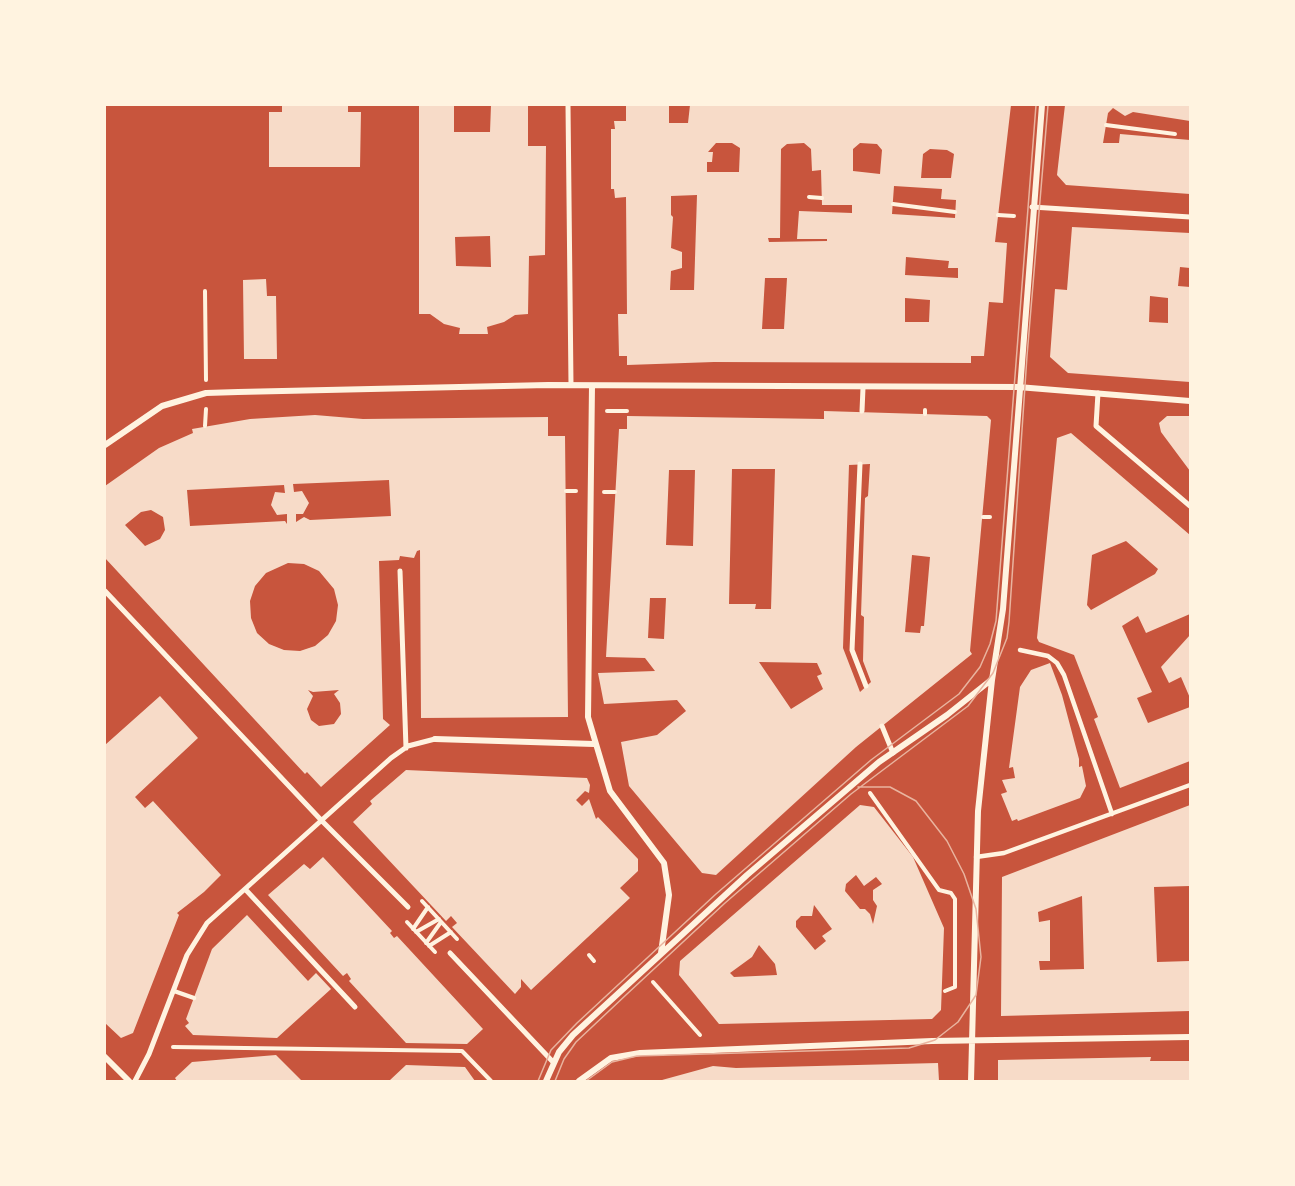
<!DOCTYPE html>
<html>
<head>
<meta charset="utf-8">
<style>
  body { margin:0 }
  #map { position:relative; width:1295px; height:1186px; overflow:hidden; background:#c8553d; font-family:Overpass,sans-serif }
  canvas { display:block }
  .frame { position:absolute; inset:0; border:106px solid #fff3e0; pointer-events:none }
</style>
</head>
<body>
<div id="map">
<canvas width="1295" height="1186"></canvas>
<div class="frame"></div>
</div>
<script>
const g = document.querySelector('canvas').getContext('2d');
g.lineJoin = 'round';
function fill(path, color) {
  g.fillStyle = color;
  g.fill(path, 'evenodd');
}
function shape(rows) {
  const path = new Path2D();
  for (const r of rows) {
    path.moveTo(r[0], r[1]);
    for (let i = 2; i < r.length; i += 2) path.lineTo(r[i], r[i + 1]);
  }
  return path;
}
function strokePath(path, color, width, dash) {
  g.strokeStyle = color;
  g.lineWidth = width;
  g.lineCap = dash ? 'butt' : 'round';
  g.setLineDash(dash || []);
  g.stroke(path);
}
fill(shape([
  [282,105,348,105,348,112,361,112,360,167,269,167,269,112,282,112],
  [419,105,454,105,454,132,490,132,491,105,528,105,528,146,546,146,545,255,529,256,528,314,515,315,504,322,487,327,488,334,459,334,460,328,444,324,430,314,419,314],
  [490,236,491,267,456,266,455,237],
  [626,105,669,105,669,123,688,123,690,105,1011,105,995,242,1007,243,1003,303,989,302,984,356,971,356,971,363,714,362,627,365,627,356,619,356,618,314,627,314,626,197,615,198,614,189,611,189,611,129,615,129,614,121,626,121],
  [716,143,732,143,740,148,739,172,707,172,707,162,712,162,713,152,708,152],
  [804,143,811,149,812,171,821,170,822,205,852,205,852,213,799,211,797,239,827,239,827,241,769,242,768,238,780,238,781,149,787,144],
  [860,143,877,144,882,150,880,174,853,171,853,149],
  [930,149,947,150,954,154,951,178,921,178,923,154],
  [894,186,942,189,941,199,956,200,955,218,892,214],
  [697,195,694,290,670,290,671,271,682,268,682,252,671,248,673,217,671,215,671,196],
  [906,257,949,261,948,268,958,268,958,278,905,275],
  [765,278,787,278,784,329,762,329],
  [905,298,930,300,929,322,905,322],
  [1065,105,1190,105,1190,121,1133,112,1125,116,1113,108,1108,113,1103,143,1119,143,1120,134,1190,140,1190,194,1066,185,1057,175],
  [1072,227,1190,233,1190,268,1180,267,1178,286,1190,287,1190,382,1068,373,1050,357,1055,289,1067,290],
  [1150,296,1168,298,1168,323,1149,322],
  [266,279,267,296,276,296,277,359,244,359,243,280],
  [824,411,987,416,991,420,970,651,972,654,856,747,716,875,702,873,629,786,621,742,657,735,686,711,677,700,604,704,598,673,655,671,645,658,606,657,619,429,627,429,627,416,824,419],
  [870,464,868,496,865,498,861,615,864,617,863,661,871,682,860,692,843,648,849,465],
  [732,469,775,469,771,609,755,609,756,604,729,604],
  [669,470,695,470,693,546,666,545],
  [912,555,930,557,924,626,921,626,920,633,905,632],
  [650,598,666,598,664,639,648,638],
  [759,662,817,663,822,674,817,676,823,689,791,709],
  [315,415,363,419,548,417,548,436,565,436,568,717,421,718,420,550,417,551,414,558,400,556,399,560,379,561,383,719,390,725,321,787,307,772,305,774,105,558,105,486,159,448,193,433,192,429,250,419],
  [389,480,391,516,310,520,304,517,296,522,296,514,303,514,309,503,302,491,294,492,293,484],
  [284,485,285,493,275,492,271,505,277,515,287,514,287,524,285,521,190,526,187,490],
  [151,510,163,517,165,530,160,539,145,546,125,525,141,512],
  [288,563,304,564,319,571,334,589,338,605,336,621,328,635,315,646,300,651,284,650,269,644,257,633,251,618,250,601,255,586,266,573],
  [308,690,313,692,339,690,334,694,340,703,341,714,334,724,319,726,311,720,307,709,313,696],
  [1167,416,1190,416,1190,471,1161,432,1159,423],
  [1071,433,1190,535,1190,614,1146,633,1138,616,1122,626,1152,692,1137,698,1148,723,1190,707,1190,761,1120,788,1094,719,1098,717,1074,655,1039,642,1037,638,1057,438],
  [1126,541,1158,569,1155,574,1091,610,1087,605,1092,555],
  [1190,635,1190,698,1181,677,1169,683,1161,667],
  [1050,663,1062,695,1079,759,1079,767,1082,766,1086,786,1080,798,1018,821,1017,819,1012,821,1001,794,1007,792,1002,780,1015,778,1013,767,1009,768,1020,687,1031,670],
  [160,696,198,738,135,797,145,808,153,801,221,875,204,892,177,913,179,915,133,1033,121,1038,105,1023,105,745],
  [406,770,587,778,590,785,589,793,585,791,576,800,582,806,589,799,596,819,598,817,638,859,638,871,620,888,630,898,531,990,521,979,521,987,515,994,452,927,457,923,451,916,446,921,353,822,372,804,370,801],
  [860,805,874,807,913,857,944,928,941,1010,932,1019,719,1024,679,975,680,961],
  [856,875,864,886,876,877,882,884,873,890,873,900,877,906,873,924,870,914,865,909,860,909,845,891,846,884],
  [814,905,832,929,822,936,826,941,815,950,796,927,796,921,801,916,812,916],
  [759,945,775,964,777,975,734,977,730,973,752,957],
  [1190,805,1190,886,1154,887,1157,962,1190,961,1190,1011,1001,1016,1002,877],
  [1082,896,1084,969,1040,970,1039,961,1050,961,1050,920,1039,922,1038,912],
  [323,857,392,931,390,933,394,938,397,936,483,1029,467,1044,406,1043,349,981,351,979,347,973,343,976,268,895,304,864,310,869],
  [247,915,308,981,316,973,331,989,277,1038,193,1035,185,1026,189,1023,186,1019,212,949],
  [276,1055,302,1081,177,1081,175,1078,192,1062],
  [1151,1057,1150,1061,1190,1061,1190,1081,998,1081,998,1060],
  [938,1063,939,1081,662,1080,713,1066,736,1068],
  [406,1065,465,1067,475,1081,389,1081]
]), '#f7dbc8');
strokePath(shape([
  [1106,125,1175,134],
  [809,197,822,198],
  [893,204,955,212],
  [998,215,1014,216],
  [205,291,206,380],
  [607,411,627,411],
  [925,414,925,410],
  [205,426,206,409],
  [566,491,576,491],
  [604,492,615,492],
  [983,517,990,517],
  [870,793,939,890,951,893,955,899,955,987,945,991],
  [422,901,457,939],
  [407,922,435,952],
  [413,929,428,907],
  [416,932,439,919],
  [426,943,441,922],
  [429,946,451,932],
  [589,955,594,961],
  [653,982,700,1035],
  [173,1047,462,1051,491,1081]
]), '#fff3e0', 4);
strokePath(shape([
  [1020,650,1048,656,1057,663,1064,675,1112,814],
  [976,857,1004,853,1190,785],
  [174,991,194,998]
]), '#fff3e0', 4.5);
strokePath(shape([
  [568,105,571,385],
  [1032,207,1190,217],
  [1098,393,1096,426,1190,506],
  [862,411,863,388],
  [860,464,852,650,866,686],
  [400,571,406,748],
  [105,591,322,821,408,907],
  [882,726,893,753],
  [245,889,355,1007],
  [450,953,553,1062],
  [135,1081,149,1054,187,955,207,923,391,758,408,746,435,739]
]), '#fff3e0', 5);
strokePath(shape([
  [592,386,588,717,610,791,664,863,669,895,661,953],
  [105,445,162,406,206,393,238,392,548,385,1018,387,1190,401],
  [435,739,594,744],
  [105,1057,129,1081],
  [546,1081,559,1052,573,1035,747,875,879,762,947,715,991,680],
  [579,1081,611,1058,640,1053,932,1041,1190,1037],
  [971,1081,978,811,992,680,1003,609,1042,105]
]), '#fff3e0', 6);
strokePath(shape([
  [538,1081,551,1050,577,1023,716,894,871,760,959,694,980,667,990,644,996,621,1036,105],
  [555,1081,564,1059,576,1042,627,994,725,903,851,794,968,706,993,673,1007,638,1009,622,1027,356,1048,105],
  [586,1081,612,1062,637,1056,909,1048,935,1040,958,1022,976,995,981,957,976,909,964,874,947,841,916,801,890,787,858,787]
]), '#e9b49f', 1.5);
</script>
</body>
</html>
